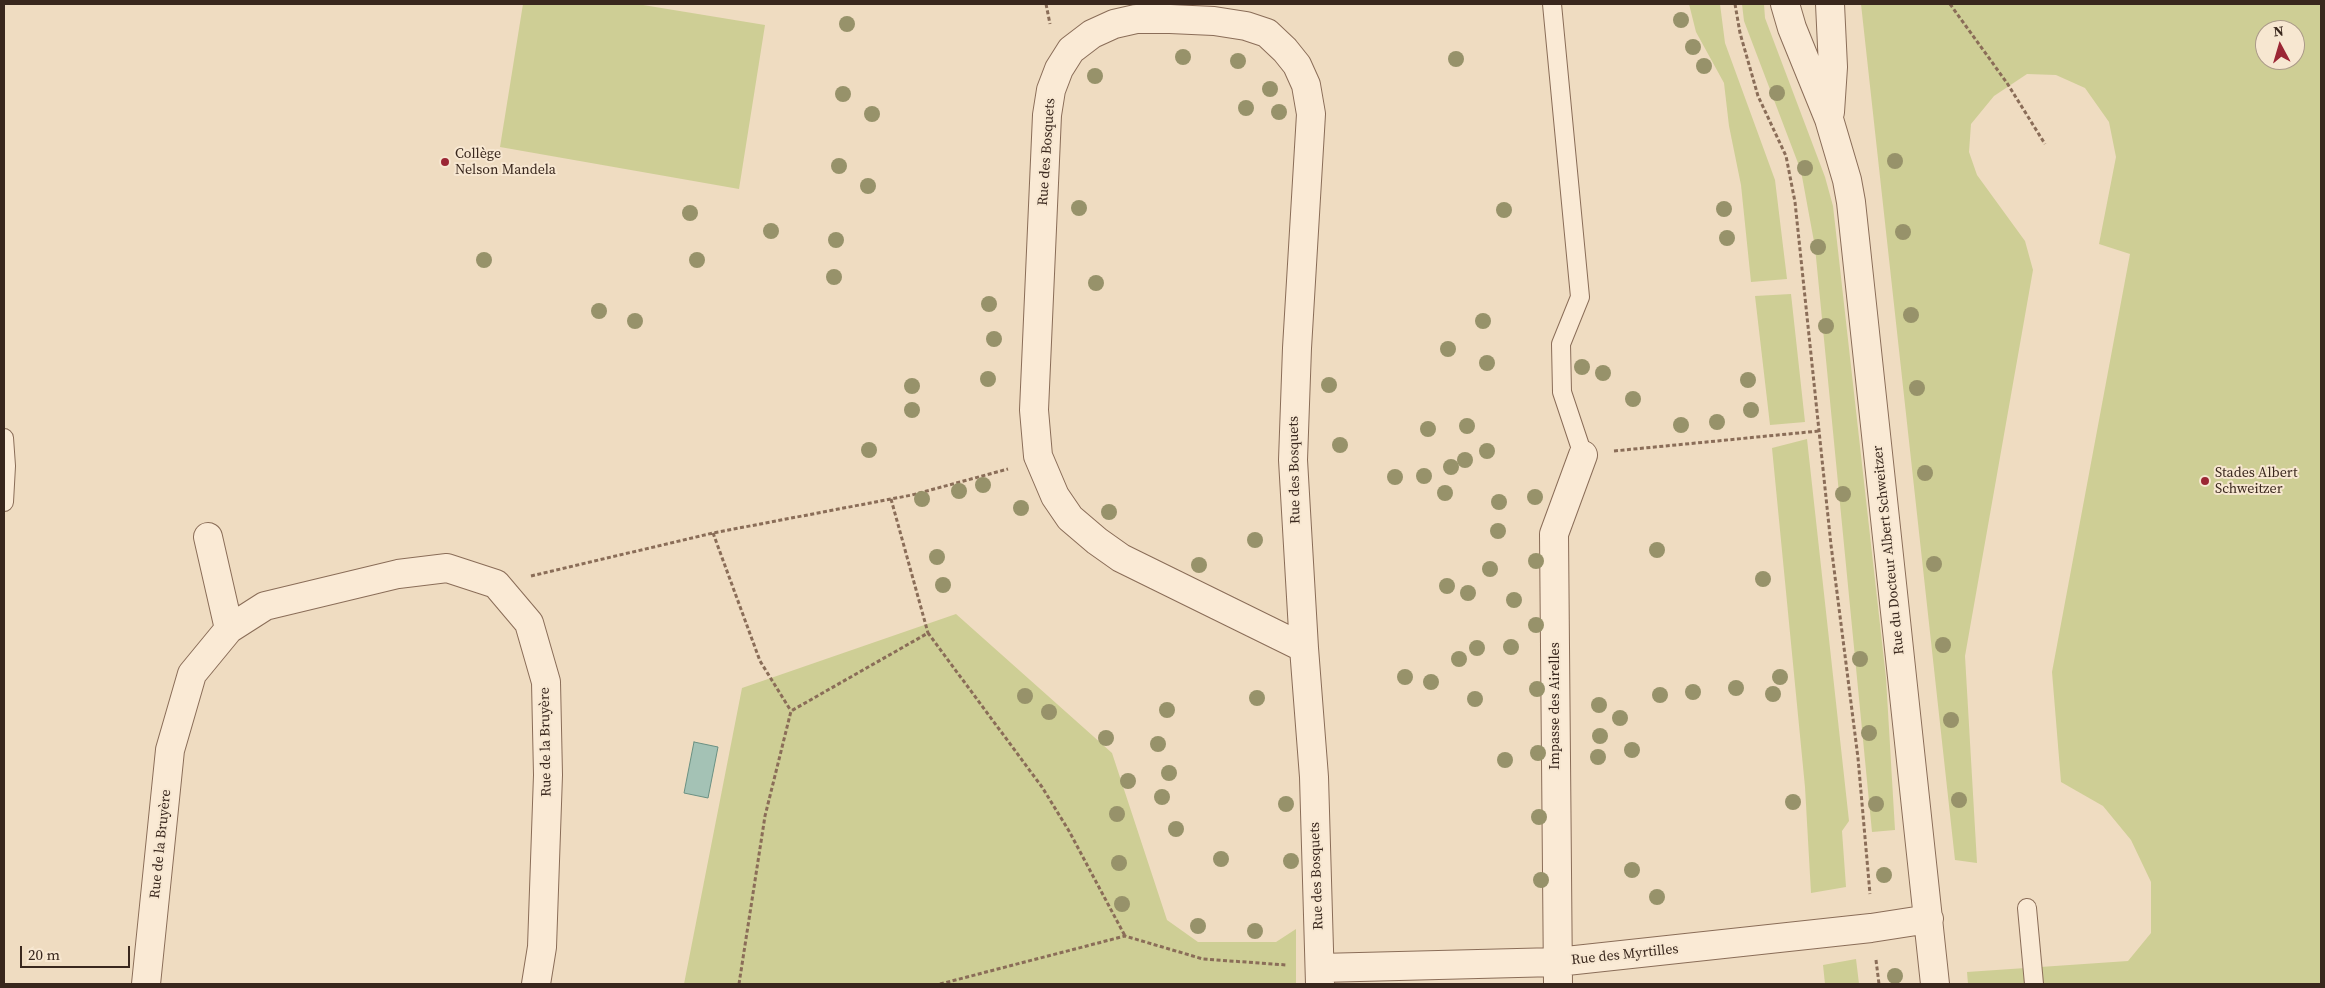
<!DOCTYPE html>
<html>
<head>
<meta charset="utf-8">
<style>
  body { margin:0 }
  #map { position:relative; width:2325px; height:988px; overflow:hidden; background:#efdcc1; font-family:"Source Serif 4",serif }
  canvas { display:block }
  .frame { position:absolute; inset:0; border:5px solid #39271d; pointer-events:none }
  .north { position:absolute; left:2255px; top:20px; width:50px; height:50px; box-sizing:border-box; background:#f7e7d1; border:1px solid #ab9a89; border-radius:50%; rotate:354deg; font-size:14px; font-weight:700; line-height:20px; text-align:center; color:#39271d }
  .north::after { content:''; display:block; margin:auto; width:18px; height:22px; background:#9b2634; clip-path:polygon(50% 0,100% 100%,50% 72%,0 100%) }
  .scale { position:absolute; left:20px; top:946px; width:110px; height:22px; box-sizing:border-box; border:2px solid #39271d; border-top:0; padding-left:6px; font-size:15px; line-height:18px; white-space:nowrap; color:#39271d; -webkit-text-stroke:4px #f7e7d1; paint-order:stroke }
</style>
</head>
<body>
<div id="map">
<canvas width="2325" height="988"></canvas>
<div class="frame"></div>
<div class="north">N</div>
<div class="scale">20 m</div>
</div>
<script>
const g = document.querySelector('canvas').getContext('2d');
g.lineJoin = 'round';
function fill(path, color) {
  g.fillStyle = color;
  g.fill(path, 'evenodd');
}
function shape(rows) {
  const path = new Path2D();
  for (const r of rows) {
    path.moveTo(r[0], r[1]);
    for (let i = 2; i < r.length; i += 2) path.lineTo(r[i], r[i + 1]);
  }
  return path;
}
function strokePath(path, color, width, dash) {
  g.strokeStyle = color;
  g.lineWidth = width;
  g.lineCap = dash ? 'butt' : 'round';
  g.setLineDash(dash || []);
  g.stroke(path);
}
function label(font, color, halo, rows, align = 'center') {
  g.font = font + ' "Source Serif 4",serif';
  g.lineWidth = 4;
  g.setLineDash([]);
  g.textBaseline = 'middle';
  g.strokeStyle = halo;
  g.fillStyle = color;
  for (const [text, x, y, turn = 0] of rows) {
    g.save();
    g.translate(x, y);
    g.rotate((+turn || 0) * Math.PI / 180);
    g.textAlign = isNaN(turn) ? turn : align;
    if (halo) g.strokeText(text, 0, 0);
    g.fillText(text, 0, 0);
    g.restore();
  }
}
fill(shape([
  [523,4,637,4,765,25,739,189,500,147],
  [1689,4,1720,4,1725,43,1775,180,1787,279,1751,282,1741,185,1729,126,1724,83,1696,32],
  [1742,4,1764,4,1765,18,1825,177,1833,206,1886,678,1895,830,1872,832,1815,247,1801,171,1744,21],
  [1861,4,2321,4,2321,984,1968,984,1967,972,2128,961,2151,933,2151,882,2131,840,2103,806,2061,782,2052,672,2130,254,2099,244,2116,157,2109,122,2085,88,2056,75,2027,74,1994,96,1971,124,1969,152,1977,175,2025,241,2033,270,1965,656,1977,863,1955,860],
  [2265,30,2295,30,2295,60,2265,60],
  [1791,294,1805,422,1770,425,1755,296],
  [1807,439,1849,821,1842,831,1846,887,1811,893,1805,787,1772,448],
  [956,614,1112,753,1167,920,1198,942,1276,942,1296,929,1296,984,684,984,742,688],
  [1856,959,1859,984,1825,984,1823,965]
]), '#cece95');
const water = shape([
  [694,742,718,747,708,798,684,793,694,742]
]);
fill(water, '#a4c2b5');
strokePath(water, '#6a9082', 1);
const service = shape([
  [1552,4,1580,297,1561,344,1562,392,1583,455],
  [4,438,6,466,4,502],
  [2027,908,2034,984]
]);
const minor = shape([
  [1785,4,1792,28,1829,119,1847,180,1851,202,1935,984],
  [1830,112,1833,67,1830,4],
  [208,537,229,629],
  [1304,648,1121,558,1097,541,1070,518,1055,496,1038,456,1034,410,1047,115,1051,90,1059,69,1071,50,1092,34,1114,24,1136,19,1170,19,1214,21,1246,26,1267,33,1285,50,1297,65,1306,85,1311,114,1297,348,1293,460,1304,648,1314,777,1320,984],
  [1320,968,1557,962,1871,928,1929,919],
  [146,984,170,750,192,674,229,629,265,606,398,574,447,568,496,584,529,623,546,682,548,775,542,947,536,984],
  [1558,984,1554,534,1583,455]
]);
strokePath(service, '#8a6d58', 20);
strokePath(minor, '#8a6d58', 30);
strokePath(shape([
  [1046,4,1050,24],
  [1735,4,1740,33,1758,96,1786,156,1795,202,1831,545,1858,758,1870,894],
  [1950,4,2007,83,2045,144],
  [1614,451,1819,431],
  [891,499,928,633],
  [713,533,760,661,791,711],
  [531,576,713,533,912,495,1008,469],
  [1876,960,1879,984],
  [739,984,765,816,791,711,928,633,1042,787,1069,831,1125,936],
  [940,984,1125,936,1203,959,1287,965]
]), '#8a6d58', 3, [4, 2.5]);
strokePath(service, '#faead5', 18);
strokePath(minor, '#faead5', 28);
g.fillStyle = '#97926a';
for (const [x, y] of [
  [1681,20],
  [847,24],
  [1693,47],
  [1183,57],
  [1456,59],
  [1238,61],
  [1704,66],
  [1095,76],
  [1270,89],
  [1777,93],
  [843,94],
  [1246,108],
  [1279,112],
  [872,114],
  [1895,161],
  [839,166],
  [1805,168],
  [868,186],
  [1079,208],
  [1724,209],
  [1504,210],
  [690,213],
  [771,231],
  [1903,232],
  [1727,238],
  [836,240],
  [1818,247],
  [484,260],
  [697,260],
  [834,277],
  [1096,283],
  [989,304],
  [599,311],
  [1911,315],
  [635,321],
  [1483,321],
  [1826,326],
  [994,339],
  [1448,349],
  [1487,363],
  [1582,367],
  [1603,373],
  [988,379],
  [1748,380],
  [1329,385],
  [912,386],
  [1917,388],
  [1633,399],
  [912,410],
  [1751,410],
  [1717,422],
  [1681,425],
  [1467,426],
  [1428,429],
  [1340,445],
  [869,450],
  [1487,451],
  [1465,460],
  [1451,467],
  [1925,473],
  [1424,476],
  [1395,477],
  [983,485],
  [959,491],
  [1445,493],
  [1843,494],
  [1535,497],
  [922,499],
  [1499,502],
  [1021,508],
  [1109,512],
  [1498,531],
  [1255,540],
  [1657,550],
  [937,557],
  [1536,561],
  [1934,564],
  [1199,565],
  [1490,569],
  [1763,579],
  [943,585],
  [1447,586],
  [1468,593],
  [1514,600],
  [1536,625],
  [1943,645],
  [1511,647],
  [1477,648],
  [1459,659],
  [1860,659],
  [1405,677],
  [1780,677],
  [1431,682],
  [1736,688],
  [1537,689],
  [1693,692],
  [1773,694],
  [1660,695],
  [1025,696],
  [1257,698],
  [1475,699],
  [1599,705],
  [1167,710],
  [1049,712],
  [1620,718],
  [1951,720],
  [1869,733],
  [1600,736],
  [1106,738],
  [1158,744],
  [1632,750],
  [1538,753],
  [1598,757],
  [1505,760],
  [1169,773],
  [1128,781],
  [1162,797],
  [1959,800],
  [1793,802],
  [1286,804],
  [1876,804],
  [1117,814],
  [1539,817],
  [1176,829],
  [1221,859],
  [1291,861],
  [1119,863],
  [1632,870],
  [1884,875],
  [1541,880],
  [1657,897],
  [1122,904],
  [1198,926],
  [1255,931],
  [1895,976]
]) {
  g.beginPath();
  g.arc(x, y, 8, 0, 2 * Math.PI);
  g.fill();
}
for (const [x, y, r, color] of [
  [445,162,5,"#9b2634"],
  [2205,481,5,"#9b2634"]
]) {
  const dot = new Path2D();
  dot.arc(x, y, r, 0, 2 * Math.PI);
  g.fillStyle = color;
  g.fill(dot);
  strokePath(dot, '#f7e7d1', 2);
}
label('14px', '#39271d', '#f7e7d1', [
  ["Rue des Bosquets",1047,152,-86],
  ["Rue des Bosquets",1295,470,-91],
  ["Rue du Docteur Albert Schweitzer",1889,550,-96],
  ["Impasse des Airelles",1555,706,-90],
  ["Rue de la Bruyère",546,742,-91],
  ["Rue de la Bruyère",161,844,-84],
  ["Rue des Bosquets",1317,876,-92],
  ["Rue des Myrtilles",1625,955,-6]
]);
label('14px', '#39271d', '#f7e7d1', [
  ["Collège",455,154],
  ["Nelson Mandela",455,170],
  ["Stades Albert",2215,473],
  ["Schweitzer",2215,489]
], 'left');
</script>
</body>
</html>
